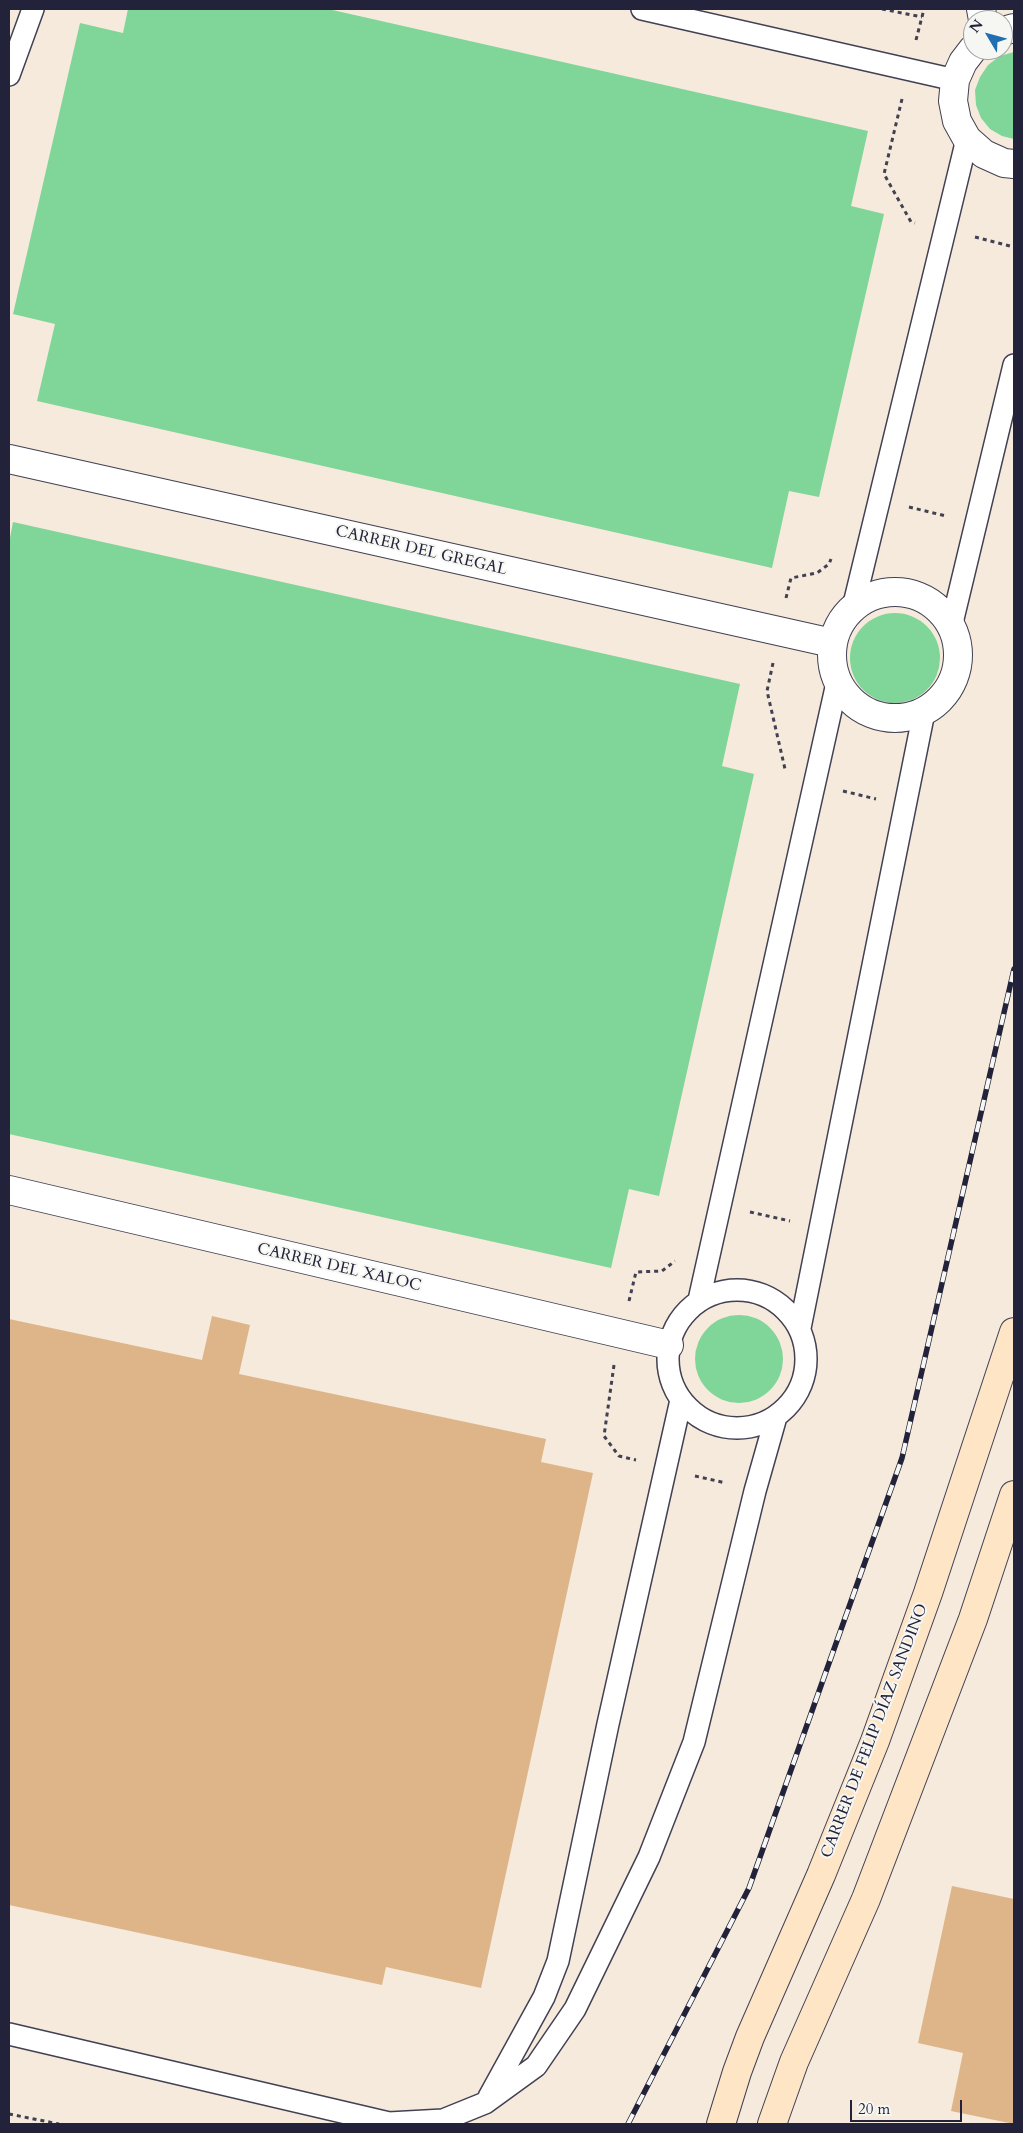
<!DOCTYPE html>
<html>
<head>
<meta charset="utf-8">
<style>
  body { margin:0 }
  #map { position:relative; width:1023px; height:2133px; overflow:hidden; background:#f5eadb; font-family:Cardo,serif }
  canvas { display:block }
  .frame { position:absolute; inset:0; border:10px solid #22223b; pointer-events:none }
  .north { position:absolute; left:963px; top:10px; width:50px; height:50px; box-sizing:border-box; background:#f6f6f2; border:1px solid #a1a1a9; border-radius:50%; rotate:307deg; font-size:14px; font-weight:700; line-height:20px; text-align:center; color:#22223b }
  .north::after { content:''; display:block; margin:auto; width:18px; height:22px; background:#1f6fb2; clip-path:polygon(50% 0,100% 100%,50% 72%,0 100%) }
  .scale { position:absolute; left:850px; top:2100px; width:112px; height:22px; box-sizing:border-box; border:2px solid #22223b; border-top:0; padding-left:6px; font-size:15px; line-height:18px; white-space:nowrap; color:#22223b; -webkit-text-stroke:4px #f6f6f2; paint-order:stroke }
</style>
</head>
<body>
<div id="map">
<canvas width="1023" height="2133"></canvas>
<div class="frame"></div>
<div class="north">N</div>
<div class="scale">20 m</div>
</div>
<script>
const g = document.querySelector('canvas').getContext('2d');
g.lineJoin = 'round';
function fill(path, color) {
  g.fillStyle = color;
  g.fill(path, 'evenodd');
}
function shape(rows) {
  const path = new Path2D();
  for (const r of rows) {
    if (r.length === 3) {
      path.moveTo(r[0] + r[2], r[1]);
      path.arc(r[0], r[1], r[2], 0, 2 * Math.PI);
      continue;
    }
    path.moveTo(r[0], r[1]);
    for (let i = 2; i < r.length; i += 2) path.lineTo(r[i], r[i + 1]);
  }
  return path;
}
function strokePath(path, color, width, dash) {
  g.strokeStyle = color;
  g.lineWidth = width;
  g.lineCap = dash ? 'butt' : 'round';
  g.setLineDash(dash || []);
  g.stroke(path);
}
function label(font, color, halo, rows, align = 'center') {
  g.font = font + ' Cardo,serif';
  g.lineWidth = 4;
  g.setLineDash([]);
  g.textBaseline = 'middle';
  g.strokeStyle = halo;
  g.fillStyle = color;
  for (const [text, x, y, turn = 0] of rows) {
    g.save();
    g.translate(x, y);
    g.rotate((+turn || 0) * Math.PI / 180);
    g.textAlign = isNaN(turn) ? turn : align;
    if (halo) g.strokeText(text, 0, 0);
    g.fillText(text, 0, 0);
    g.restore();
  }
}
fill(shape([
  [128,9,328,9,868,131,851,206,884,214,819,497,789,491,772,568,37,401,55,324,13,314,80,23,123,33],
  [1014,52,1014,139,1002,136,990,129,981,118,976,105,975,90,980,77,988,65,1000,56],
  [13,522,740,684,722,766,754,774,659,1196,629,1189,611,1268,9,1134,9,543],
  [895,658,45],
  [739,1359,44]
]), '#80d598');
fill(shape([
  [212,1316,250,1325,239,1374,546,1439,541,1462,593,1473,481,1988,386,1967,382,1985,9,1905,9,1319,202,1360],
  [952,1886,1014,1899,1014,2124,951,2111,963,2053,918,2043]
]), '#deb589');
const lane = shape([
  [642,9,955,80],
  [9,75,33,9],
  [853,608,967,139],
  [951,627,1014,365],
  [737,1359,69],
  [699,1300,837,683],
  [800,1328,924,712],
  [9,2034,389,2123,443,2120,485,2103,536,2066,575,2009,649,1857,694,1742,755,1491,776,1417],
  [489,2097,544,1997,558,1961,608,1724,681,1400]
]);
const street = shape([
  [981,9,983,20],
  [1003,31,1014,28],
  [973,49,963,62,955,80,953,101,957,121,967,139,984,154,1004,163,1014,164],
  [9,459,832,643],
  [895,655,63],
  [9,1190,669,1345]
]);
const secondary = shape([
  [721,2124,737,2072,750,2037,821,1875,875,1741,928,1593,1014,1332],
  [772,2124,794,2062,866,1899,973,1619,1014,1495]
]);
strokePath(lane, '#424053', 24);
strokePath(street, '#424053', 30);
strokePath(secondary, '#424053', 30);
strokePath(shape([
  [882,9,922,17],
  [916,40,924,9],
  [902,99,884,174,911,222,915,223],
  [975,237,1014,247],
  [909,507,946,516],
  [786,598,791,578,817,573,829,564,831,559],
  [773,663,767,691,785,769],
  [843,791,876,799],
  [750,1212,790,1221],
  [629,1301,636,1272,662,1271,675,1261],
  [614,1365,604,1436,619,1456,636,1460],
  [695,1476,726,1483],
  [9,2114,59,2124]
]), '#424053', 3, [4, 4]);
strokePath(lane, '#fff', 21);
strokePath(street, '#fff', 28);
strokePath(secondary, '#fde5c5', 28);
const rail = shape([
  [628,2124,749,1888,902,1458,1014,969]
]);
strokePath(rail, '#22223b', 5.5);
strokePath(rail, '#f6f6f2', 4, [11]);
label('16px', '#22223b', '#f6f6f2', [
  ["CARRER DEL GREGAL",421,551,13],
  ["CARRER DEL XALOC",339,1268,13],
  ["CARRER DE FELIP DÍAZ SANDINO",875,1731,-69]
]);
</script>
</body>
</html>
